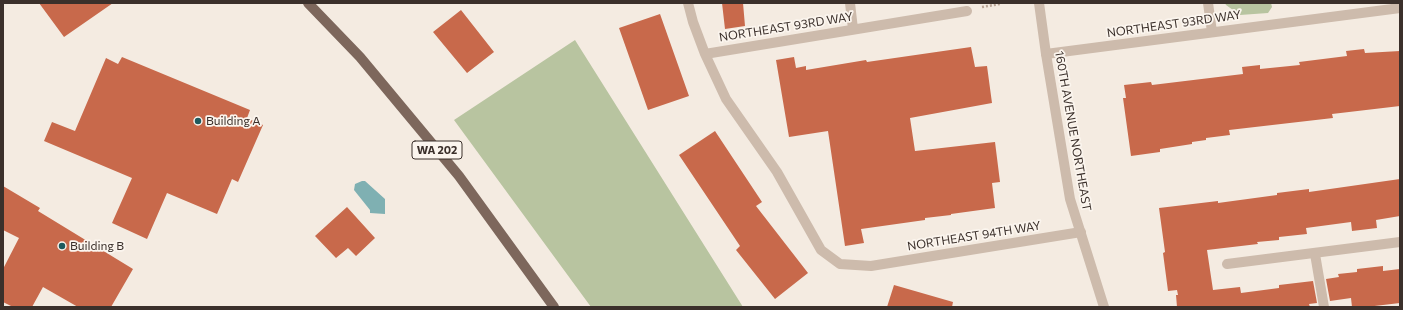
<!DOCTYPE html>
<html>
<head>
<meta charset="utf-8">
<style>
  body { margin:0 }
  #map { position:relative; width:1403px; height:310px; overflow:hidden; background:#f4ebe1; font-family:Commissioner,sans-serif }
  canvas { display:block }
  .frame { position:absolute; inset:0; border:4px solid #3b302b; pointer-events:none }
</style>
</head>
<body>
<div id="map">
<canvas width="1403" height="310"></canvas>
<div class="frame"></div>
</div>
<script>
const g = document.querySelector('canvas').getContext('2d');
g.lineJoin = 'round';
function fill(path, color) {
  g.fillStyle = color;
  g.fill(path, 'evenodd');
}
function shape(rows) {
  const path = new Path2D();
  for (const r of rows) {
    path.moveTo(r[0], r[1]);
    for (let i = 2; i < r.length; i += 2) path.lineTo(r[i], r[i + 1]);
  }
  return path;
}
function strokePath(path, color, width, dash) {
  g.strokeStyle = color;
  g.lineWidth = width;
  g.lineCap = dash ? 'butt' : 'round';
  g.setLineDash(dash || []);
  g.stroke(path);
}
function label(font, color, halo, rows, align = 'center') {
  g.font = font + ' Commissioner,sans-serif';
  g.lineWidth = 3.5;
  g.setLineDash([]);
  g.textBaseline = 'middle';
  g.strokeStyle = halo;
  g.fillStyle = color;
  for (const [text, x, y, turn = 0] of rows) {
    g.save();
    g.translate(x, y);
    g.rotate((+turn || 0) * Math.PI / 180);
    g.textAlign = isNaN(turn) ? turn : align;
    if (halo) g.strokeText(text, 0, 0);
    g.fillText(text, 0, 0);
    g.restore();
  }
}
fill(shape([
  [1225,3,1271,3,1272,7,1268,13,1240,15,1226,5],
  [575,40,743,307,591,307,454,120]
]), '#b8c4a0');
fill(shape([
  [362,181,365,181,385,199,385,214,370,213,370,210,354,190,355,184]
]), '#7fb0b2');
fill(shape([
  [39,3,113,3,64,37],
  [722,3,743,3,745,26,725,29],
  [461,10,494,52,467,73,433,32],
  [660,14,689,96,648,110,619,28],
  [971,47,975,67,987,66,992,103,910,118,915,151,995,142,1000,182,992,183,995,208,951,214,951,215,925,218,925,220,861,229,864,243,845,246,828,131,789,137,776,60,794,57,796,68,806,66,806,70,866,60,867,62],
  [1364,49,1365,53,1400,51,1400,106,1332,114,1333,118,1229,130,1230,135,1206,138,1206,140,1192,142,1192,144,1160,149,1160,152,1131,156,1123,98,1126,98,1124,85,1151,82,1152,85,1243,74,1242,67,1260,65,1260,69,1300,65,1299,62,1347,56,1346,51],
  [122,57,250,110,247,118,263,125,238,182,232,179,217,214,167,193,147,239,112,223,132,178,44,141,52,122,75,131,106,58,118,64],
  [715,131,762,202,756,206,808,273,775,299,736,250,740,246,679,155],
  [1400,179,1400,216,1376,220,1377,228,1352,231,1351,222,1306,228,1307,234,1279,237,1279,240,1257,242,1258,244,1207,250,1213,290,1240,287,1241,293,1279,288,1279,285,1313,281,1317,303,1309,304,1310,307,1177,307,1176,295,1178,295,1177,290,1168,291,1163,253,1165,252,1159,208,1218,201,1218,203,1277,195,1277,193,1309,189,1309,192],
  [3,186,40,208,38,211,133,269,111,307,78,307,43,287,32,307,13,307,3,302,3,269,19,238,3,230],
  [347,207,375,238,356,256,348,248,336,258,315,236],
  [1383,266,1383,271,1400,269,1400,303,1366,307,1352,307,1351,298,1330,301,1326,279,1339,277,1338,274,1357,272,1357,269],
  [894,285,953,302,952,307,887,307]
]), '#c8694b');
strokePath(shape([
  [982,7,1000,4]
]), '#b9a596', 2.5, [2, 2]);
strokePath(shape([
  [1315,254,1324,307],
  [1227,264,1400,242]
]), '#cdbbac', 10);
strokePath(shape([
  [688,3,693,22,705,54,726,99,777,172,821,250,840,264,871,266,1081,232],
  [850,3,853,29],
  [1208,3,1212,32],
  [705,54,967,11],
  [1046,54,1400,8]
]), '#cdbbac', 10);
strokePath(shape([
  [1039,3,1046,54,1070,199,1104,307]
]), '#cdbbac', 10);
strokePath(shape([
  [308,3,360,57,459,176,554,307]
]), '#7d675c', 10);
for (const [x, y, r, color] of [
  [198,121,4,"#1f5a5e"],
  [62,246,4,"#1f5a5e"]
]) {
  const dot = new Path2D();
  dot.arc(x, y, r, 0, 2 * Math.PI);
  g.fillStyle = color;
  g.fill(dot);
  strokePath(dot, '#fbf5ee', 1.5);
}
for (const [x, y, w] of [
  [437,150,50]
]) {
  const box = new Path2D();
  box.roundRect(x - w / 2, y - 9, w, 18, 3);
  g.fillStyle = '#fbf5ee';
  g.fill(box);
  strokePath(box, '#3b302b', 1);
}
label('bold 11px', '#3b302b', null, [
  ["WA 202",437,150]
]);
label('12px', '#3b302b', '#fbf5ee', [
  ["NORTHEAST 93RD WAY",1174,24,-8],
  ["NORTHEAST 93RD WAY",786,27,-9],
  ["160TH AVENUE NORTHEAST",1073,131,80],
  ["NORTHEAST 94TH WAY",974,236,-9]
]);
label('12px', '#3b302b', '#fbf5ee', [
  ["Building A",206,121],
  ["Building B",70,246]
], 'left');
</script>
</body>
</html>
